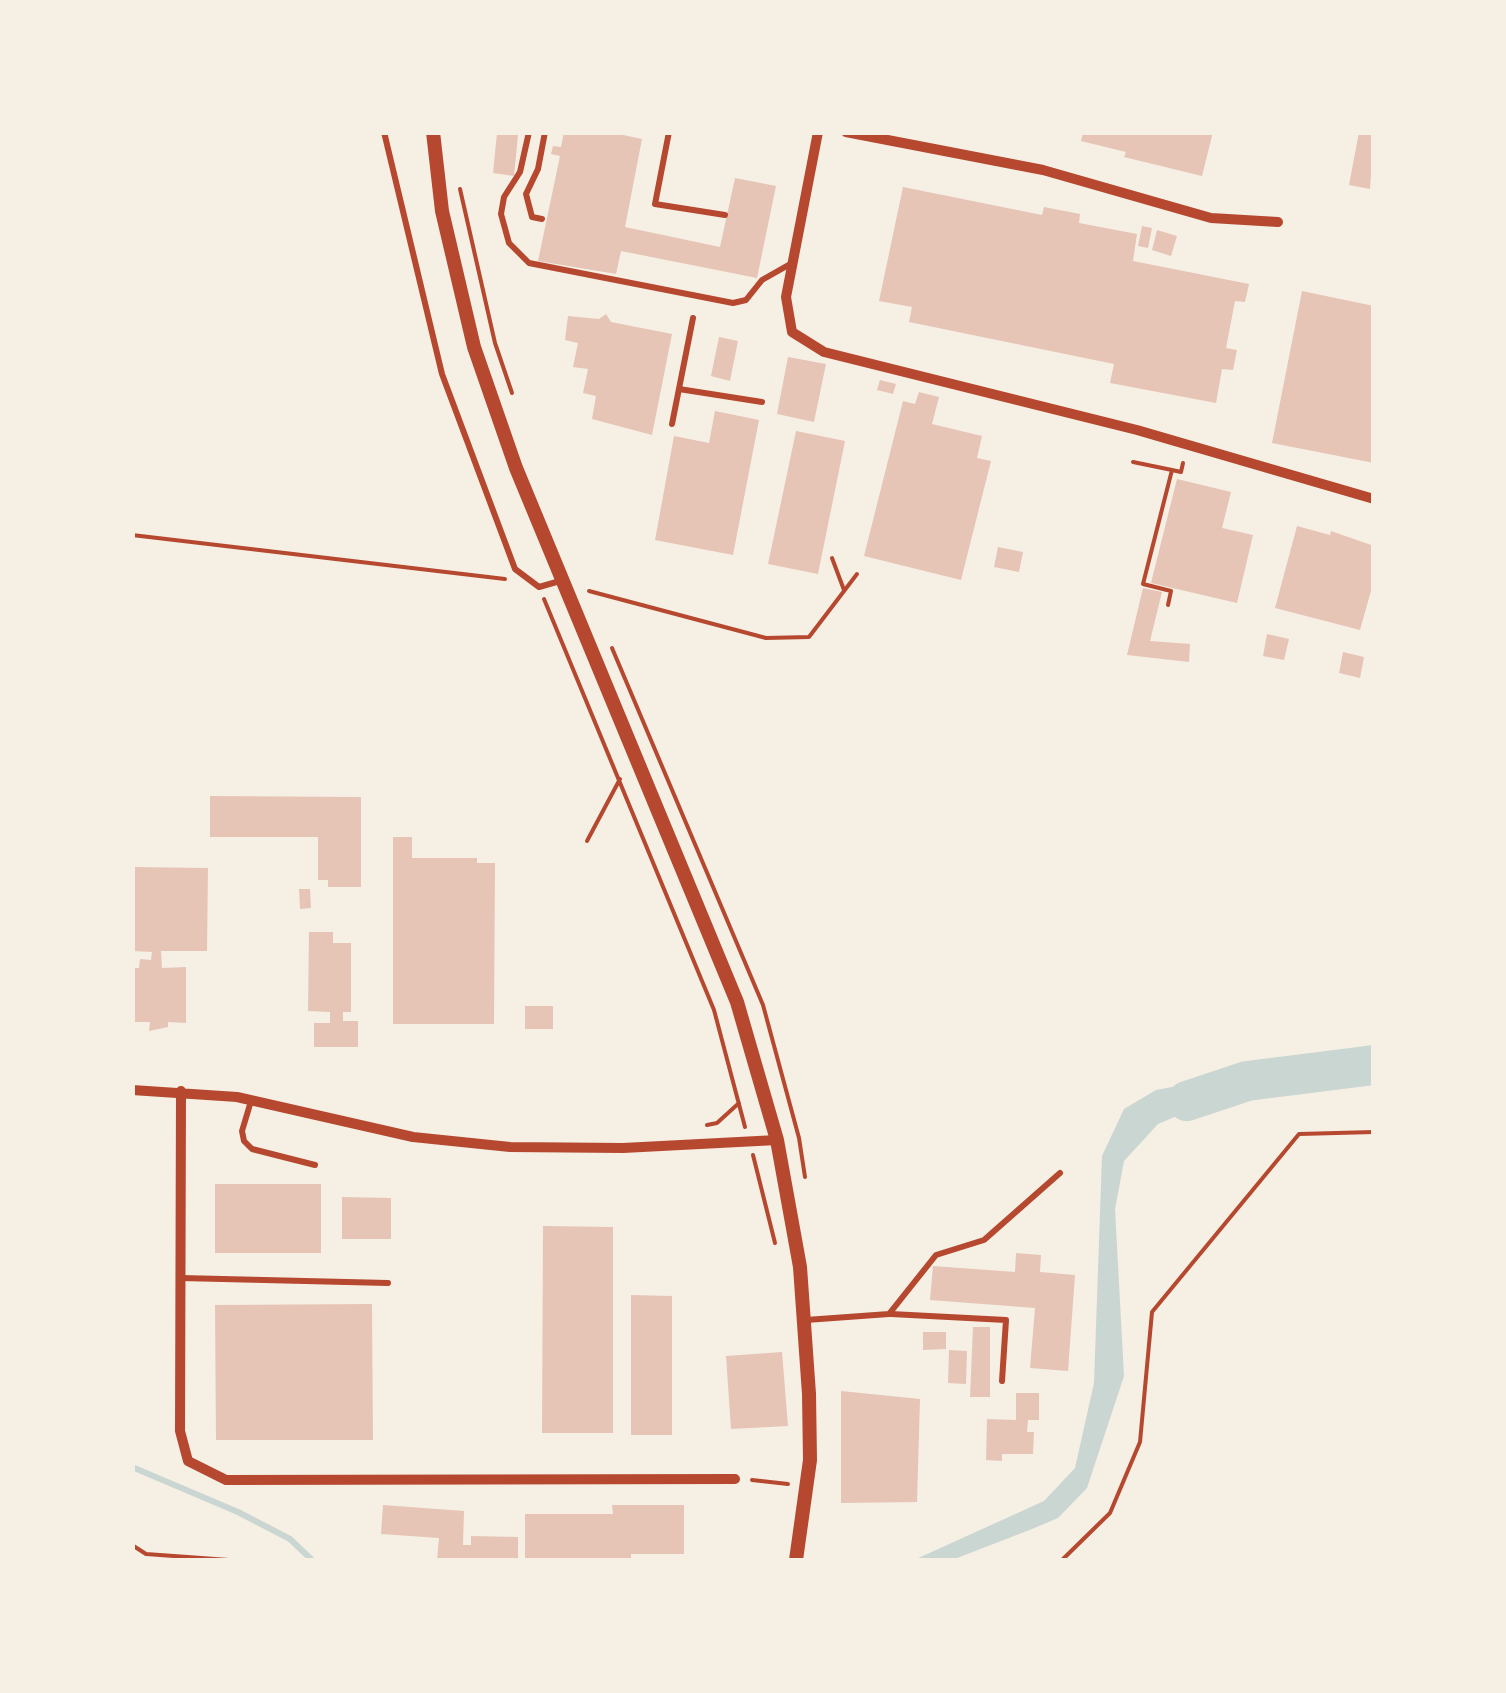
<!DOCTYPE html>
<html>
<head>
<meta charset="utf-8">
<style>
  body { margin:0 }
  #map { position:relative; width:1506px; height:1693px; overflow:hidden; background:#f6efe4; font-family:Mulish,sans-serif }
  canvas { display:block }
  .frame { position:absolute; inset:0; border:135px solid #f6efe4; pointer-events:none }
</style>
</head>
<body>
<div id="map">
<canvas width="1506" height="1693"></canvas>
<div class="frame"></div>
</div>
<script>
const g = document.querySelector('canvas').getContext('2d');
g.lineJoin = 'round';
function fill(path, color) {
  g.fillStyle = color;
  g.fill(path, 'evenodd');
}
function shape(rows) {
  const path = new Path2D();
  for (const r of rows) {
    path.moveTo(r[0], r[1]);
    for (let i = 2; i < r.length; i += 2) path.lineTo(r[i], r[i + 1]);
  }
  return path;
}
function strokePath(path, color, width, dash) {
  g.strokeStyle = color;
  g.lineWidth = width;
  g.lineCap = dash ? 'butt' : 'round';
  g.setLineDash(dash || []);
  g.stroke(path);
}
fill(shape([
  [1231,1076,1238,1090,1158,1124,1124,1161,1115,1209,1124,1376,1087,1488,1058,1518,1032,1529,952,1560,914,1560,1044,1501,1075,1468,1094,1383,1102,1156,1124,1109,1156,1090]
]), '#c9d6d2');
strokePath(shape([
  [132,1467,238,1512,290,1539,312,1560]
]), '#c9d6d2', 6);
strokePath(shape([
  [1187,1101,1247,1081,1374,1065]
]), '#c9d6d2', 40);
fill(shape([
  [564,132,609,132,642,139,625,227,720,247,735,178,776,186,757,278,621,251,616,274,538,261,560,156,551,154,553,146,561,147],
  [1083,132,1213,132,1202,176,1124,157,1126,152,1081,141],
  [1359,132,1374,132,1370,189,1349,185],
  [497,133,518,135,514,176,493,173],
  [903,187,1042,215,1044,207,1080,214,1079,223,1137,234,1133,261,1249,284,1245,302,1235,301,1226,348,1237,350,1233,370,1222,369,1216,403,1110,383,1114,364,909,322,912,307,879,301],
  [1142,226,1152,228,1148,248,1138,246],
  [1157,230,1177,236,1171,256,1152,250],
  [1302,291,1374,306,1374,463,1272,443],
  [606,314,611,322,672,334,652,435,592,419,596,396,583,393,588,369,573,367,578,343,565,340,568,316,599,319],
  [719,337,738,341,730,381,711,376],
  [788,357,826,364,814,422,777,414],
  [880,380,896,384,893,394,877,390],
  [919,392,939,397,932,424,982,436,977,458,991,461,961,580,864,556,903,401,915,404],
  [715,411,759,420,733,555,655,540,674,436,709,443],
  [796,431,845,441,818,574,768,564],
  [1177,479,1231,492,1222,528,1253,535,1237,603,1151,583],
  [1297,526,1330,535,1331,531,1374,546,1374,580,1360,630,1275,608],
  [998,547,1023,552,1019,572,994,567],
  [1143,588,1162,592,1150,641,1190,644,1189,662,1127,655],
  [1267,634,1289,639,1284,660,1263,656],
  [1343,652,1364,657,1360,678,1339,673],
  [210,796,361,797,361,887,328,887,328,880,318,880,318,837,210,837],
  [393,837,412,837,412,858,477,858,477,863,495,863,494,1024,393,1024],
  [133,867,208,868,207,951,161,951,162,968,186,967,186,1023,168,1022,168,1027,149,1031,150,1022,132,1022,132,968,139,968,140,959,151,960,152,952,132,951],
  [299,889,310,889,311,908,300,909],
  [309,932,333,932,333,943,351,943,351,1012,343,1012,343,1021,358,1021,358,1047,314,1047,314,1023,330,1023,330,1012,308,1011],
  [525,1006,553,1006,553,1029,525,1029],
  [215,1184,321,1184,321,1253,215,1253],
  [342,1197,391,1198,391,1239,342,1239],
  [543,1226,613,1227,613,1433,542,1433],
  [1016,1253,1041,1255,1040,1272,1075,1275,1068,1371,1030,1368,1035,1308,930,1300,933,1266,1015,1272],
  [631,1295,672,1296,672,1435,631,1435],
  [372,1304,373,1440,216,1440,215,1305],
  [973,1327,990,1327,990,1397,970,1397],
  [923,1332,946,1332,946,1349,923,1350],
  [949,1350,967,1351,966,1384,948,1383],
  [782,1352,788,1426,731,1429,726,1356],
  [841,1391,920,1399,917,1502,841,1503],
  [1016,1393,1039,1393,1039,1420,1028,1420,1027,1432,1034,1432,1033,1454,1002,1454,1002,1461,986,1460,987,1419,1016,1420],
  [383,1505,464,1511,463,1545,471,1545,471,1536,518,1537,518,1560,437,1560,439,1538,381,1534],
  [612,1505,684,1505,684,1554,631,1554,631,1560,525,1560,525,1514,613,1514]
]), '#e6c5b7');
strokePath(shape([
  [460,189,495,343,512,393],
  [1133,462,1172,470],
  [132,535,505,579],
  [832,558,844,590],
  [589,591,766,638,809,637,857,574],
  [544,599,714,1010,745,1127],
  [1168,605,1171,591,1143,584,1172,470,1181,472,1183,463],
  [612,648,763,1005,799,1138,805,1177],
  [587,841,620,779],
  [707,1125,717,1123,739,1103],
  [753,1155,775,1243],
  [752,1480,788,1484],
  [132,1545,146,1554,229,1560],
  [1062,1560,1110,1513,1140,1442,1152,1312,1299,1134,1374,1132]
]), '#b5482f', 4);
strokePath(shape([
  [384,132,442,374,515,569,539,587,560,581],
  [529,132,520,172,504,197,501,214,509,243,529,263,733,303,746,300,762,280,792,263],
  [669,132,655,204,725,215],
  [542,219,532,217,526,194,538,169,545,132],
  [679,389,762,402],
  [672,424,693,318],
  [251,1101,242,1131,244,1141,252,1149,315,1165],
  [181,1278,388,1283],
  [891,1314,1006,1320,1002,1381],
  [806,1320,889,1314,936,1255,984,1240,1060,1173]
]), '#b5482f', 6);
strokePath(shape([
  [818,132,786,297,792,332,824,352,1137,430,1374,499],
  [846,132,1043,170,1211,218,1278,222],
  [132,1090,237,1097,413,1137,510,1147,623,1148,777,1140],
  [181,1091,180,1431,188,1461,226,1480,735,1479]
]), '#b5482f', 10);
strokePath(shape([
  [433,132,442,211,474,347,516,468,737,1002,777,1140,800,1267,809,1394,810,1460,796,1560]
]), '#b5482f', 14);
</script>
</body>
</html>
